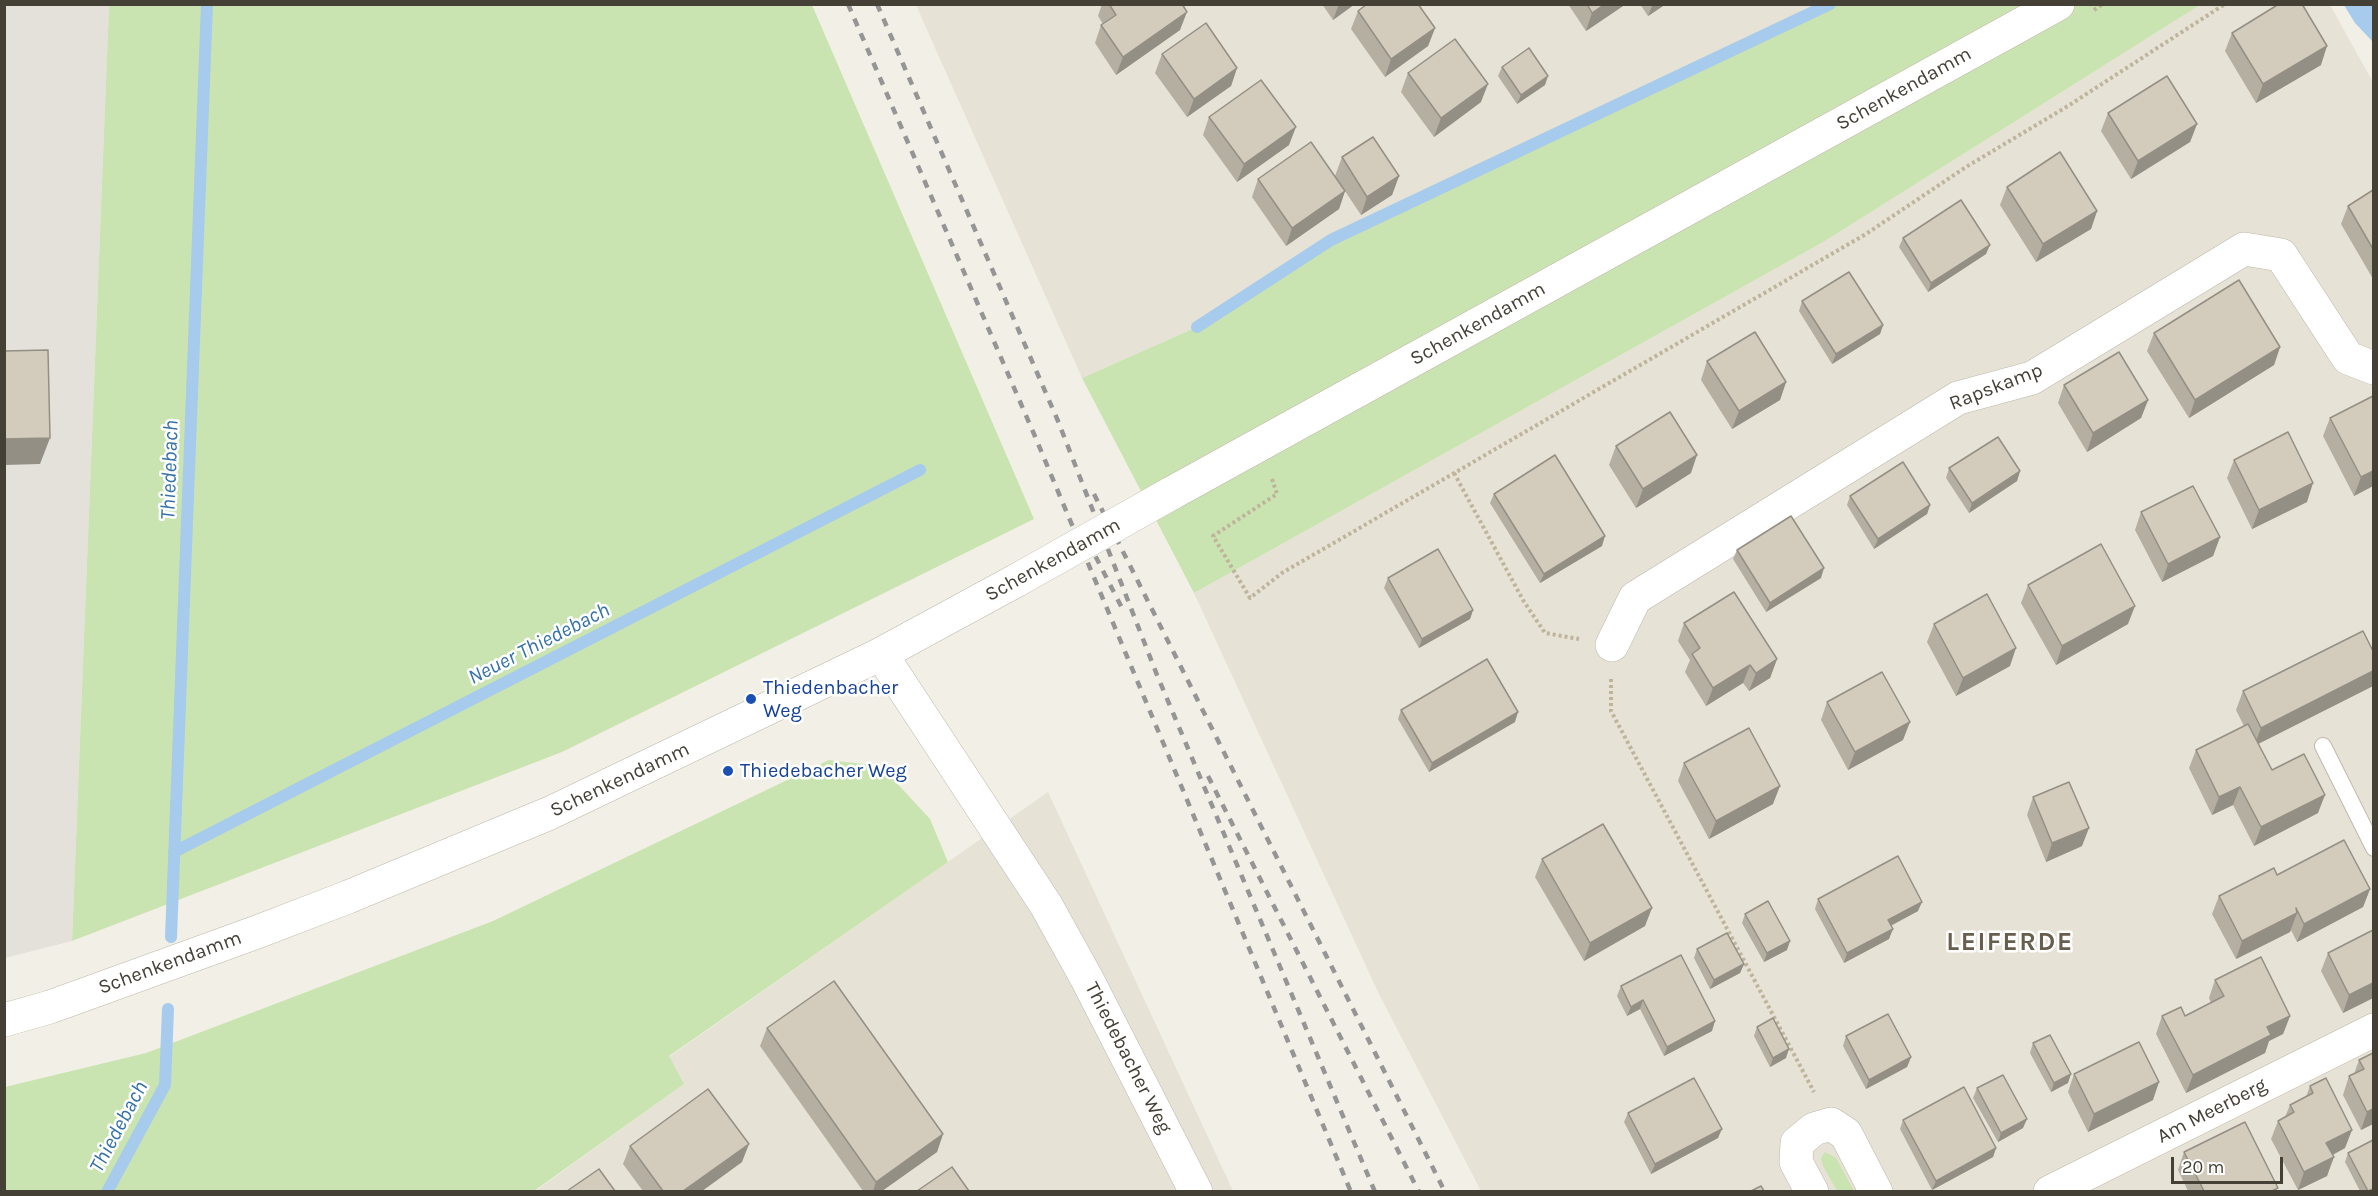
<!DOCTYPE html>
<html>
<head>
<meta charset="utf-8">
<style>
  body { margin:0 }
  #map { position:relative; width:2378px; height:1196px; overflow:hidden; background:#f2efe6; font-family:Karla,sans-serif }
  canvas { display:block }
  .frame { position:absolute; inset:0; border:6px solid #454036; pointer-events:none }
  .scale { position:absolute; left:2171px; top:1157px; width:112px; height:27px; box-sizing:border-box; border:3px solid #454036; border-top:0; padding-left:8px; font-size:18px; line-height:21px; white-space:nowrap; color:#454036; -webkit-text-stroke:4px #fff; paint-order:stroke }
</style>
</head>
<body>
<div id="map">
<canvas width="2378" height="1196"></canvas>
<div class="frame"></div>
<div class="scale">20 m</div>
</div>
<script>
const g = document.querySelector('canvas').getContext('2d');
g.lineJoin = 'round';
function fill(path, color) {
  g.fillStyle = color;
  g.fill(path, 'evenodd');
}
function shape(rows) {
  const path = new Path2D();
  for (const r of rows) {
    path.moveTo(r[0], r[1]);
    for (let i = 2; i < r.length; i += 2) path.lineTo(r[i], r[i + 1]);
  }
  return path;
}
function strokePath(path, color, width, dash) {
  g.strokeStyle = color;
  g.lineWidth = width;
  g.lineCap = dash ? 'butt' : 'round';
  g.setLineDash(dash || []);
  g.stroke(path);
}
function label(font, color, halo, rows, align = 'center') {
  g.font = font + ' Karla,sans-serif';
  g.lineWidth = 5;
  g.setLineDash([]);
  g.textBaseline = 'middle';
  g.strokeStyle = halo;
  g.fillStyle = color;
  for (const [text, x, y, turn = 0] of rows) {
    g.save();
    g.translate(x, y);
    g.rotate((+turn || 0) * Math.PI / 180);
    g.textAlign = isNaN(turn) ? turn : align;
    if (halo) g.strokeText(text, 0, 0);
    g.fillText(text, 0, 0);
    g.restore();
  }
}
fill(shape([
  [916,5,1830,5,1331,240,1197,327,1082,378],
  [2200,5,2330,5,2374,84,2373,1191,1481,1191,1378,992,1194,593,1825,241],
  [1048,792,1233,1191,534,1192,684,1084,669,1057]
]), '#e6e2d5');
fill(shape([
  [5,5,109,5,72,941,5,958]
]), '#e4e1db');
fill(shape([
  [109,5,812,5,1034,519,562,752,72,941],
  [1825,5,2200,5,1825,241,1194,593,1082,378,1197,327,1331,240],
  [829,760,881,766,930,819,948,862,669,1056,684,1084,534,1191,5,1191,5,1087,146,1053,493,921],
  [1825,1152,1836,1158,1854,1191,1837,1191,1823,1166,1821,1158]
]), '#cae4b1');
fill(shape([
  [2344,5,2373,5,2373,42,2355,23]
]), '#a6cbec');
strokePath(shape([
  [1197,327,1331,240,1830,4],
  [174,852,920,470],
  [171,937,207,4],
  [107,1192,165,1085,168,1009]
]), '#a6cbec', 12);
const service = shape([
  [2323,746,2374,848]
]);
const minor = shape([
  [1612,645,1635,598,1958,398,2032,378,2244,249,2281,255,2348,358,2374,368],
  [881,654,1046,905,1087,979,1196,1192],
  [1812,1192,1796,1162,1797,1143,1814,1129,1831,1124,1846,1134,1876,1192],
  [2050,1192,2374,1030]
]);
const tertiary = shape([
  [1170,494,2058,4],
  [4,1020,50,1007,257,932,348,897,550,813,881,654,1019,579]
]);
strokePath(service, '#bdb8aa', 18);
strokePath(minor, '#bdb8aa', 34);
strokePath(tertiary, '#bdb8aa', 34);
strokePath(shape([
  [2094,10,2103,4],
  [1454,473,1523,600,1545,633,1579,639],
  [1272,479,1277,494,1213,536,1250,598,1282,573,1866,234,1966,167,2068,106,2225,4],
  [1611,679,1611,711,1814,1092]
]), '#beb49c', 4, [3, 3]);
strokePath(service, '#fff', 16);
strokePath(minor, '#fff', 33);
strokePath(tertiary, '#fff', 33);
strokePath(shape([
  [848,4,1034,434,1351,1192],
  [877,4,1058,421,1157,675,1375,1192],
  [1094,494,1445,1192],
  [1081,528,1122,608],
  [1208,776,1419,1192]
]), '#959595', 4.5, [8, 8]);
const tertiaryBridge = shape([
  [1019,579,1170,494]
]);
strokePath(tertiaryBridge, '#bdb8aa', 34, []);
strokePath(tertiaryBridge, '#fff', 33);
fill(shape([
  [1102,4,1182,4,1180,30,1116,75,1095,43,1101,25,1103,24,1098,16],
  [1322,4,1355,4,1333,20],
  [1568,4,1626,4,1586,31],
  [1640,4,1666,4,1648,16],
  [1358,11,1435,28,1428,46,1385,77,1351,29],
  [2232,33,2321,65,2256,103,2225,51],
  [1162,54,1237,68,1231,86,1187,117,1155,73],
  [1502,67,1545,85,1517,104,1498,76],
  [1408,73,1481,102,1434,137,1401,92],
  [2108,113,2197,124,2190,142,2131,179,2101,131],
  [1209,117,1289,145,1237,182,1203,135],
  [1342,157,1399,176,1392,195,1361,215,1345,191,1339,209,1286,246,1252,197,1258,179,1335,176],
  [2007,187,2097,211,2091,229,2036,262,2000,205],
  [2373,190,2373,279,2341,224,2348,206],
  [1903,238,1986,254,1928,292,1899,247],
  [1802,301,1883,325,1880,334,1832,364,1799,311],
  [2154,333,2280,347,2274,365,2189,418,2147,351],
  [1707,361,1786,382,1780,400,1732,429,1701,380],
  [2064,385,2148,400,2141,418,2087,452,2058,403],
  [2330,418,2373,486,2354,496,2323,436],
  [1616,446,1691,473,1636,508,1609,465],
  [2234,460,2307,502,2252,529,2227,478],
  [1949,468,2020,471,2017,481,1969,513,1946,478],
  [1494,494,1602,546,1540,583,1490,503],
  [1850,496,1930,505,1927,514,1874,549,1847,505],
  [2141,512,2220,537,2213,556,2162,582,2135,530],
  [1737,550,1821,578,1766,612,1733,559],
  [1388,578,1473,610,1470,619,1419,648,1384,588],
  [2028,585,2128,624,2056,665,2021,603],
  [1684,623,1777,659,1770,678,1749,691,1743,683,1706,706,1685,672,1690,660,1678,641],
  [1934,624,2010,666,1956,696,1927,642],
  [2373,686,2258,744,2272,770,2318,813,2254,846,2233,805,2212,815,2189,768,2196,750,2244,726,2236,710,2243,691],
  [1827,702,1903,740,1848,770,1821,720],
  [1401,710,1515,722,1429,772,1398,719],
  [1684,763,1773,804,1709,839,1678,781],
  [2033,797,2082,846,2046,862,2027,815],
  [1542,859,1645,926,1584,961,1535,877],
  [2277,875,2370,889,2363,907,2297,942,2291,930,2290,932,2236,959,2212,914,2219,896],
  [1818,899,1918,911,1891,926,1889,939,1844,963,1815,909],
  [1745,914,1787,950,1764,962,1742,923],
  [2373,930,2373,998,2343,1013,2321,971,2328,953],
  [1697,949,1744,964,1740,973,1710,989,1694,958],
  [2215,980,2290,1016,2283,1034,2269,1041,2265,1053,2186,1093,2156,1034,2162,1016,2185,1016,2211,1003,2209,998],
  [1621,986,1712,1031,1664,1056,1640,1009,1627,1016,1617,996],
  [1757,1027,1786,1058,1770,1067,1754,1036],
  [767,1028,943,1134,937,1152,882,1191,863,1191,760,1046],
  [1846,1036,1911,1057,1907,1067,1866,1089,1843,1046],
  [2033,1043,2068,1083,2051,1092,2030,1053],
  [2373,1053,2373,1124,2361,1130,2343,1095,2349,1076,2354,1074,2359,1060],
  [2074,1074,2153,1100,2088,1132,2068,1092],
  [2310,1086,2345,1148,2333,1155,2327,1176,2298,1190,2271,1139,2278,1121,2285,1117,2290,1105,2306,1097],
  [1977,1088,2023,1128,1998,1142,1973,1098],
  [1628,1113,1718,1138,1651,1174,1624,1122],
  [1903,1120,1996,1148,1993,1157,1932,1190,1900,1129],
  [630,1146,742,1162,702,1191,643,1191,623,1164],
  [2184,1152,2277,1191,2188,1191,2178,1170],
  [2348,1153,2373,1191,2360,1191,2345,1162]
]), '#b5afa2');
fill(shape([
  [1339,4,1355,4,1333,20],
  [1605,4,1626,4,1586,31,1592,13],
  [1653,4,1666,4,1648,16],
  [1187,12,1180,30,1116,75,1123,57],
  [1435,28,1428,46,1385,77,1391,59],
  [2327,46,2321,65,2256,103,2263,84],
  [1237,68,1231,86,1187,117,1194,99],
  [1548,76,1545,85,1517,104,1521,95],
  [1488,84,1481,102,1434,137,1441,118],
  [2197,124,2190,142,2131,179,2138,161],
  [1296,127,1289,145,1237,182,1244,164],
  [1399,176,1392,195,1361,215,1367,197],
  [1345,191,1339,209,1286,246,1292,228],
  [2097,211,2091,229,2036,262,2043,244],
  [1990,245,1986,254,1928,292,1931,283],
  [1883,325,1880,334,1832,364,1836,354],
  [2280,347,2274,365,2189,418,2195,400],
  [1786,382,1780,400,1732,429,1739,411],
  [2148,400,2141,418,2087,452,2093,433],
  [50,438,40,464,4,465,4,439],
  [1697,455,1691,473,1636,508,1643,489],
  [2020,471,2017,481,1969,513,1972,503],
  [2373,471,2373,486,2354,496,2361,477],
  [2313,483,2307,502,2252,529,2259,510],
  [1930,505,1927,514,1874,549,1878,539],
  [1605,536,1602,546,1540,583,1544,574],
  [2220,537,2213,556,2162,582,2168,564],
  [1824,568,1821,578,1766,612,1770,603],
  [2135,606,2128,624,2056,665,2062,646],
  [1473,610,1470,619,1419,648,1422,639],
  [2016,648,2010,666,1956,696,1963,678],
  [1777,659,1770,678,1749,691,1756,673],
  [1750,665,1743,683,1706,706,1713,688],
  [2373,671,2373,686,2254,746,2261,728],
  [1518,712,1515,722,1429,772,1432,763],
  [1910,722,1903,740,1848,770,1855,752],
  [1780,786,1773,804,1709,839,1716,821],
  [2240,787,2233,805,2212,815,2219,797],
  [2325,795,2318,813,2254,846,2261,827],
  [2089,828,2082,846,2046,862,2052,843],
  [2370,889,2363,907,2297,942,2304,924],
  [1922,902,1918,911,1884,929,1888,920],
  [1652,908,1645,926,1584,961,1590,943],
  [2297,913,2290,932,2236,959,2242,941],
  [1893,929,1889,939,1844,963,1847,953],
  [1790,941,1787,950,1764,962,1767,953],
  [1744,964,1740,973,1710,989,1714,980],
  [2373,983,2373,998,2343,1013,2349,995],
  [1643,1000,1640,1009,1627,1016,1631,1007],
  [2290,1016,2283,1034,2269,1041,2265,1053,2186,1093,2193,1075,2267,1027],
  [1715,1021,1712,1031,1664,1056,1667,1047],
  [1789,1049,1786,1058,1770,1067,1773,1058],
  [1911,1057,1907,1067,1866,1089,1869,1080],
  [2071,1074,2068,1083,2051,1092,2054,1083],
  [2159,1082,2153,1100,2088,1132,2094,1114],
  [2373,1109,2373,1124,2361,1130,2367,1112],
  [2027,1119,2023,1128,1998,1142,2001,1133],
  [1722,1129,1718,1138,1651,1174,1655,1164],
  [2352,1130,2345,1148,2320,1161,2326,1143],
  [943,1134,937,1152,882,1191,873,1191,876,1182],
  [749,1144,742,1162,702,1191,683,1191],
  [1996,1148,1993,1157,1932,1190,1936,1181],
  [2334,1157,2327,1176,2298,1190,2304,1172]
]), '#948f84');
const building = shape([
  [1109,4,1182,4,1187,12,1123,57,1101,25,1116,15,1109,4],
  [1367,4,1418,4,1435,28,1391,59,1358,11,1367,4],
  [1587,4,1605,4,1592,13,1587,4],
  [2279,4,2302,4,2327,46,2263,84,2232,33,2279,4],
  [1206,23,1237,68,1194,99,1162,54,1206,23],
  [1455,39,1488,84,1441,118,1408,73,1455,39],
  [1529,48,1548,76,1521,95,1502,67,1529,48],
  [2167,76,2197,124,2138,161,2108,113,2167,76],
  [1261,80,1296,127,1244,164,1209,117,1261,80],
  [1373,137,1399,176,1367,197,1342,157,1373,137],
  [1311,142,1345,191,1292,228,1258,179,1311,142],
  [2060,152,2097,211,2043,244,2007,187,2060,152],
  [2373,190,2373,249,2348,206,2373,190],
  [1961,200,1990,245,1931,283,1903,238,1961,200],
  [1849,272,1883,325,1836,354,1802,301,1849,272],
  [2239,280,2280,347,2195,400,2154,333,2239,280],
  [1755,332,1786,382,1739,411,1707,361,1755,332],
  [48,350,50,438,4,439,4,351,48,350],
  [2119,352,2148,400,2093,433,2064,385,2119,352],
  [2373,396,2373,471,2361,477,2330,418,2373,396],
  [1670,412,1697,455,1643,489,1616,446,1670,412],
  [2288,432,2313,483,2259,510,2234,460,2288,432],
  [1998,437,2020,471,1972,503,1949,468,1998,437],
  [1555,455,1605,536,1544,574,1494,494,1555,455],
  [1903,462,1930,505,1878,539,1850,496,1903,462],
  [2193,486,2220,537,2168,564,2141,512,2193,486],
  [1791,516,1824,568,1770,603,1737,550,1791,516],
  [2101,544,2135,606,2062,646,2028,585,2101,544],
  [1438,549,1473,610,1422,639,1388,578,1438,549],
  [1734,592,1777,659,1756,673,1750,665,1713,688,1692,654,1700,648,1684,623,1734,592],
  [1987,594,2016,648,1963,678,1934,624,1987,594],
  [2363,631,2373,651,2373,671,2261,728,2243,691,2363,631],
  [1487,659,1518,712,1432,763,1401,710,1487,659],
  [1882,672,1910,722,1855,752,1827,702,1882,672],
  [2248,724,2272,770,2304,754,2325,795,2261,827,2240,787,2219,797,2196,750,2248,724],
  [1749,728,1780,786,1716,821,1684,763,1749,728],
  [2069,782,2089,828,2052,843,2033,797,2069,782],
  [1603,824,1652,908,1590,943,1542,859,1603,824],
  [2344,840,2370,889,2304,924,2296,908,2297,913,2242,941,2219,896,2274,868,2277,875,2344,840],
  [1898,856,1922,902,1888,920,1893,929,1847,953,1818,899,1898,856],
  [1768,901,1790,941,1767,953,1745,914,1768,901],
  [2373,930,2373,983,2349,995,2328,953,2373,930],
  [1727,933,1744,964,1714,980,1697,949,1727,933],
  [1681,955,1715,1021,1667,1047,1643,1000,1631,1007,1621,986,1681,955],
  [2261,957,2290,1016,2267,1027,2271,1035,2193,1075,2162,1016,2181,1007,2185,1016,2224,996,2215,980,2261,957],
  [834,981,943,1134,876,1182,767,1028,834,981],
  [1888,1014,1911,1057,1869,1080,1846,1036,1888,1014],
  [1773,1018,1789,1049,1773,1058,1757,1027,1773,1018],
  [2050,1035,2071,1074,2054,1083,2033,1043,2050,1035],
  [2139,1042,2159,1082,2094,1114,2074,1074,2139,1042],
  [2373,1053,2373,1109,2367,1112,2349,1076,2364,1069,2359,1060,2373,1053],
  [2003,1075,2027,1119,2001,1133,1977,1088,2003,1075],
  [1694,1078,1722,1129,1655,1164,1628,1113,1694,1078],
  [2326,1078,2352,1130,2326,1143,2334,1157,2304,1172,2278,1121,2294,1112,2290,1105,2313,1093,2310,1086,2326,1078],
  [1964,1087,1996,1148,1936,1181,1903,1120,1964,1087],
  [708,1089,749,1144,683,1191,663,1191,630,1146,708,1089],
  [2245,1122,2278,1188,2272,1191,2204,1191,2184,1152,2245,1122],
  [2373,1140,2373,1189,2368,1191,2348,1153,2373,1140],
  [952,1167,969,1191,917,1191,952,1167],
  [599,1169,615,1191,567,1191,599,1169],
  [1761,1186,1764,1191,1751,1191,1761,1186]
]);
fill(building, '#d3ccbc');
strokePath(building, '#948f84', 1.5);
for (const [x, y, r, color] of [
  [751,699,6,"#1a4fb4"],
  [728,771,6,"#1a4fb4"]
]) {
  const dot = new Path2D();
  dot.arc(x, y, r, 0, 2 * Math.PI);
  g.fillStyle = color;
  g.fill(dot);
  strokePath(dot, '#fff', 2);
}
label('20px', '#454036', '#fff', [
  ["Schenkendamm",1904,89,-29],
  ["Schenkendamm",1478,324,-29],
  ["Rapskamp",1996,387,-21],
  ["Schenkendamm",1053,560,-29],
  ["Schenkendamm",620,780,-25],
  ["Schenkendamm",170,963,-20],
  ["Thiedebacher Weg",1128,1058,63],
  ["Am Meerberg",2212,1111,-27]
]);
label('20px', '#164399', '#fff', [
  ["Thiedenbacher",763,688],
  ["Weg",763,711],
  ["Thiedebacher Weg",740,771]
], 'left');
label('italic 21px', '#3571aa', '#fff', [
  ["Thiedebach",170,470,-88],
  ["Neuer Thiedebach",539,644,-27],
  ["Thiedebach",119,1127,-62]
]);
g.letterSpacing = '1.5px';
label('bold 26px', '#675e4e', '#fff', [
  ["LEIFERDE",2010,943]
]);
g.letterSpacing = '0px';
</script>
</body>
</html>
